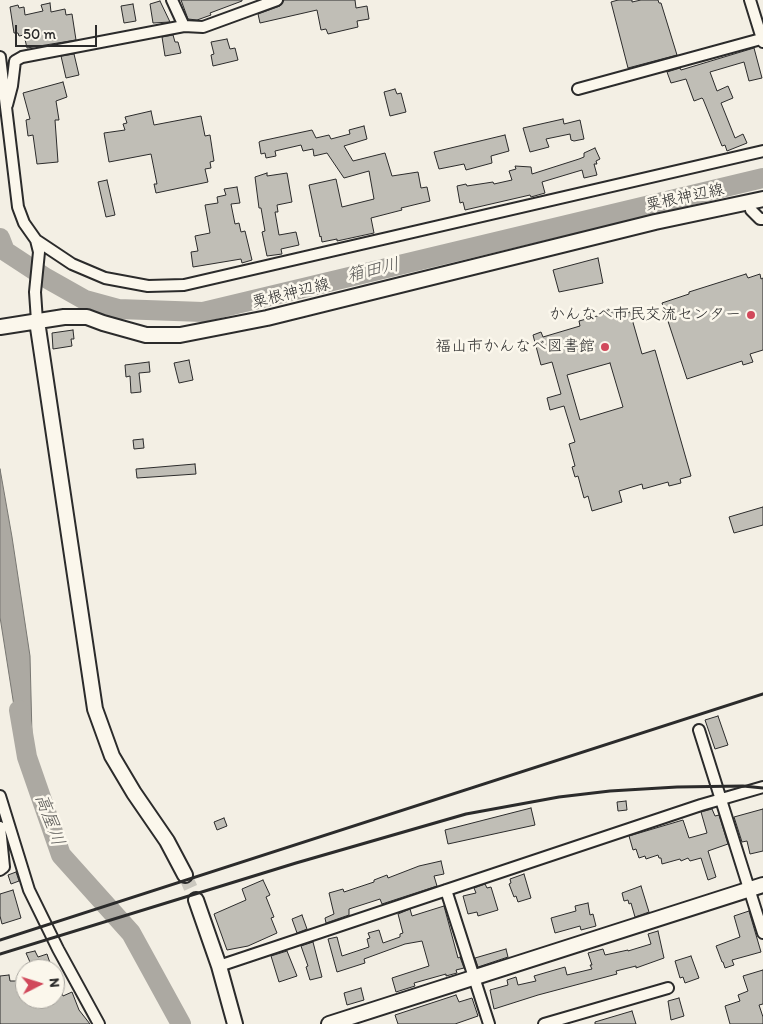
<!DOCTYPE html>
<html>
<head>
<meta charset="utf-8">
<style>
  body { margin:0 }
  #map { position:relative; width:763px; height:1024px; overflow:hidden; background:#f3efe4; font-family:Itim,sans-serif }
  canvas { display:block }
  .north { position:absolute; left:15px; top:959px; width:50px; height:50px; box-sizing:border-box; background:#fbf7ec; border:1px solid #a8a59f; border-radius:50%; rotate:85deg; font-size:14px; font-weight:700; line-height:20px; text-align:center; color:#2b2b2b }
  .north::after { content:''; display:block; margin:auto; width:18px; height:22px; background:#d1495b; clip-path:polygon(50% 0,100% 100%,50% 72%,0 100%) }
  .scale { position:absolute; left:15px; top:25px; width:82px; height:22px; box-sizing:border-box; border:2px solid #2b2b2b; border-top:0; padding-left:6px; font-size:15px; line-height:18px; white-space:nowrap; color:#2b2b2b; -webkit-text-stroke:4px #fbf7ec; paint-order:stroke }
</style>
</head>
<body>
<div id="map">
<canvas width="763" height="1024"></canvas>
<div class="north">N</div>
<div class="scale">50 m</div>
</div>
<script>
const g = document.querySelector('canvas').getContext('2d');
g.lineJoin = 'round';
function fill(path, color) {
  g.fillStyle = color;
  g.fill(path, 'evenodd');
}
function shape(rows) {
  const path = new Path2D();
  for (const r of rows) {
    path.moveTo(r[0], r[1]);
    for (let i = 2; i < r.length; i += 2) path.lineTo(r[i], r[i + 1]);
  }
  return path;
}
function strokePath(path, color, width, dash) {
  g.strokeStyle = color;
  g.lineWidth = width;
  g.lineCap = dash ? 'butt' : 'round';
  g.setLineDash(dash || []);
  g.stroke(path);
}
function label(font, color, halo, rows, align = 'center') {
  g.font = font + ' Itim,"Klee One",sans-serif';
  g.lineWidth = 5;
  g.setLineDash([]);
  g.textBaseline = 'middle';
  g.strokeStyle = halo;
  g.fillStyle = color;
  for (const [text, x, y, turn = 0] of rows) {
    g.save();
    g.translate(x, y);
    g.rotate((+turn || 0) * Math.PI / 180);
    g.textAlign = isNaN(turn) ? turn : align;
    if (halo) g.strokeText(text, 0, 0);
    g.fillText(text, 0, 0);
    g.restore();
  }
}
const water = shape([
  [0,469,12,537,30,656,32,735,19,738,0,617,0,469]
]);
fill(water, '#aca9a2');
strokePath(water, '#787772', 1);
strokePath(shape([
  [0,238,5,251,46,278,85,300,118,309,203,312,763,178],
  [19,710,27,757,61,855,131,933,181,1024]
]), '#aca9a2', 20);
const building = shape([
  [181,0,242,0,242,1,210,13,211,15,197,20,188,19,181,0],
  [284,0,355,0,356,8,367,6,369,19,357,21,358,27,328,34,326,29,321,30,317,10,260,23,258,14,280,6,284,0],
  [618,0,632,0,632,2,641,0,658,0,659,3,661,3,677,55,628,68,611,2,618,0],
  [160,1,170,22,153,23,150,4,160,1],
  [50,3,51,12,65,9,66,15,72,14,76,40,27,48,24,35,19,36,18,33,14,33,10,7,18,5,19,8,24,7,25,15,43,11,41,5,50,3],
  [133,4,136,21,124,23,121,6,133,4],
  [173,35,175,42,178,42,181,53,165,56,162,37,173,35],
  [227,39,230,49,235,48,238,60,213,66,211,55,214,54,211,42,227,39],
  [754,48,762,78,749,81,744,62,710,72,717,91,728,86,733,98,721,103,735,138,743,134,747,143,727,151,725,145,722,146,703,99,702,98,694,101,686,79,671,83,667,72,680,68,681,70,754,48],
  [74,54,79,75,66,78,61,56,74,54],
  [63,82,67,97,56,101,59,120,55,120,58,162,37,164,33,135,28,136,26,120,30,119,23,93,63,82],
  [395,89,397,94,401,93,406,112,390,116,384,92,395,89],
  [151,111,154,125,201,116,205,136,210,135,214,161,210,162,211,168,205,169,208,182,156,193,154,184,157,184,151,154,109,162,104,133,125,130,123,124,127,123,125,117,151,111],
  [563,119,564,124,580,120,584,139,574,141,571,140,570,134,546,139,549,147,530,152,523,128,563,119],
  [364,126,367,139,344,146,353,161,385,153,392,176,418,172,421,188,427,187,430,201,401,208,402,210,371,218,374,233,337,241,337,239,322,242,321,236,320,237,309,185,336,179,342,207,374,199,369,171,344,178,327,153,314,156,313,149,303,151,301,145,275,151,276,156,266,158,265,153,261,154,259,142,261,141,312,130,316,138,329,135,331,139,350,134,349,130,364,126],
  [505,135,509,151,491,156,492,163,466,170,464,164,439,169,434,152,505,135],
  [595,148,600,159,596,161,597,164,594,164,597,175,584,178,582,170,542,182,545,193,531,197,530,195,465,210,463,202,460,203,457,186,466,184,467,186,493,182,494,184,512,180,509,171,516,169,515,166,531,167,532,174,579,159,584,157,584,153,595,148],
  [267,173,267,176,287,173,292,202,277,205,278,212,275,212,279,235,296,232,299,245,281,249,282,254,267,256,262,232,265,231,261,208,259,208,255,177,267,173],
  [107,180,115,215,106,217,98,182,107,180],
  [237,187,240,203,231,204,235,224,239,223,241,232,245,231,252,260,242,263,241,259,193,267,191,252,198,251,195,236,210,233,205,205,218,203,217,197,226,195,224,189,237,187],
  [598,258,603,283,559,292,553,270,598,258],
  [746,274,748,278,760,274,761,279,763,278,763,350,750,354,753,362,743,365,742,361,687,379,662,303,689,294,689,292,746,274],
  [619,310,621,315,630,312,642,354,655,350,691,476,680,479,681,483,669,486,668,482,643,489,642,484,619,491,622,502,592,511,588,496,584,498,578,476,575,477,572,467,575,466,569,444,575,442,564,406,550,410,547,398,561,394,552,362,541,365,533,335,541,332,543,337,580,326,579,321,619,310],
  [610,363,623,407,580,420,567,375,610,363],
  [73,330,74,339,71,339,72,346,53,349,52,333,73,330],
  [189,360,193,380,179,383,174,363,189,360],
  [149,362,150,372,139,373,141,392,131,393,130,376,126,377,125,365,149,362],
  [143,439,144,448,134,449,133,440,143,439],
  [195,464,196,474,137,478,136,469,195,464],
  [763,507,763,525,734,533,729,517,763,507],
  [718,716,728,745,715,749,705,720,718,716],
  [626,801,627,810,618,811,617,802,626,801],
  [531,808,535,825,448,844,445,830,531,808],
  [712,809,715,816,719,815,728,844,708,851,716,877,708,880,701,858,690,861,688,858,681,861,680,859,662,864,661,858,659,858,658,855,646,859,645,856,639,858,636,849,633,850,629,836,683,820,689,838,707,833,701,812,712,809],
  [763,809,763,851,750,854,747,841,742,842,734,817,763,809],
  [224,818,227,826,217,830,214,822,224,818],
  [441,861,444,874,434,876,437,886,382,904,380,899,349,909,349,915,326,923,325,918,334,914,329,893,343,889,344,892,374,882,374,880,387,875,388,878,419,866,441,861],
  [16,872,19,881,11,884,8,875,16,872],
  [524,874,531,898,518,902,516,896,514,897,509,884,511,883,510,879,524,874],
  [263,880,270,895,266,897,274,917,271,918,277,933,248,946,227,950,214,914,246,900,242,889,263,880],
  [485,884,487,888,491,887,498,910,478,916,477,912,468,914,463,896,476,893,474,888,485,884],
  [641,886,649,912,635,917,631,903,629,904,628,900,624,901,622,893,641,886],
  [13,890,21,918,2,924,0,916,0,894,13,890],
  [588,903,590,915,593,914,596,926,581,930,580,926,555,933,551,918,576,911,575,906,588,903],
  [444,906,458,958,460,957,464,968,456,970,457,973,446,976,446,974,414,983,415,986,396,992,392,978,429,966,422,941,405,944,364,959,365,963,337,972,328,939,337,937,342,956,369,947,367,939,370,938,368,933,379,930,383,943,400,937,400,934,403,933,398,914,410,909,412,916,444,906],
  [749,911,761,952,732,960,734,965,725,968,723,962,722,962,716,946,740,937,734,916,749,911],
  [302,915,307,929,297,933,292,919,302,915],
  [658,931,664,958,636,968,636,966,616,971,617,974,538,995,494,1009,490,990,508,985,507,980,516,977,518,985,536,981,534,976,565,967,567,975,592,969,590,965,592,965,588,953,603,949,605,955,628,950,628,951,651,944,648,934,658,931],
  [313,942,322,977,310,980,306,967,308,966,301,946,313,942],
  [506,949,508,957,478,967,475,958,506,949],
  [35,951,38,957,47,954,52,969,33,969,26,953,35,951],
  [287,951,297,976,279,982,271,956,287,951],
  [691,956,699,978,685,983,683,977,680,978,675,961,691,956],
  [763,970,763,1004,759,1005,763,1017,763,1024,730,1024,725,1006,740,1001,738,995,748,991,743,976,763,970],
  [9,975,10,981,17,981,18,990,22,989,25,1003,29,1002,30,1004,55,999,55,978,63,996,72,992,79,1010,90,1024,0,1024,0,976,9,975],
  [361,988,364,1000,347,1005,344,993,361,988],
  [456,995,459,1002,472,998,478,1016,455,1024,398,1024,395,1015,456,995],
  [679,998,684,1016,671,1020,668,1001,679,998],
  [632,1011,636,1024,595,1024,595,1022,632,1011]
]);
fill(building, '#c0beb6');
strokePath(building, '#2b2b2b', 1);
strokePath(shape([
  [185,875,196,900]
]), '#cbc8bf', 14, [14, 7]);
const street = shape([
  [172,0,184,26],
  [750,0,763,42],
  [0,57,18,207,24,223,36,240,39,252,35,292,37,321],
  [578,89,761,39],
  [7,105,12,86,15,61,22,57,184,26,203,27,277,0],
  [749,202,751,210,760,219,763,219],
  [36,240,72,264,105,278,148,286,184,285,763,151],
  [699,730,763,933],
  [0,796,29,890,58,949,99,1024],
  [0,827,4,867,0,870],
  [446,890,489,1024],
  [219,966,701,805,763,787],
  [544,1024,668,988]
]);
const secondary = shape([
  [37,321,95,709,112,756,134,793,167,841,185,875],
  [0,327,64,317,87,317,103,323,146,335,180,335,267,318,655,222,763,199],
  [196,900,219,966,235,1024],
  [329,1024,763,885]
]);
strokePath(street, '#2b2b2b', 14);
strokePath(secondary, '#2b2b2b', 18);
strokePath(street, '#fbf7ec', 10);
strokePath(secondary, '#fbf7ec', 14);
strokePath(shape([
  [0,940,763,694],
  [0,954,296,863,466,814,559,797,610,791,677,787,743,786,763,788]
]), '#2b2b2b', 3);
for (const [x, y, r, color] of [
  [751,315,5,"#d1495b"],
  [605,347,5,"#d1495b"]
]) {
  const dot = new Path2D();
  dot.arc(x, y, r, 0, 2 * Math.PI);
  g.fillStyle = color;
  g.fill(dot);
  strokePath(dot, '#fbf7ec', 2);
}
label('16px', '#2b2b2b', '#fbf7ec', [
  ["粟根神辺線",685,198,-12],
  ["粟根神辺線",291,294,-14]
]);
label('16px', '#2b2b2b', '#fbf7ec', [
  ["かんなべ市民交流センター",741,315],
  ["福山市かんなべ図書館",595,347]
], 'right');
label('italic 18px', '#585755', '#fbf7ec', [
  ["箱田川",373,271,-13],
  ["高屋川",49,820,70]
]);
</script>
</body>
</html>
